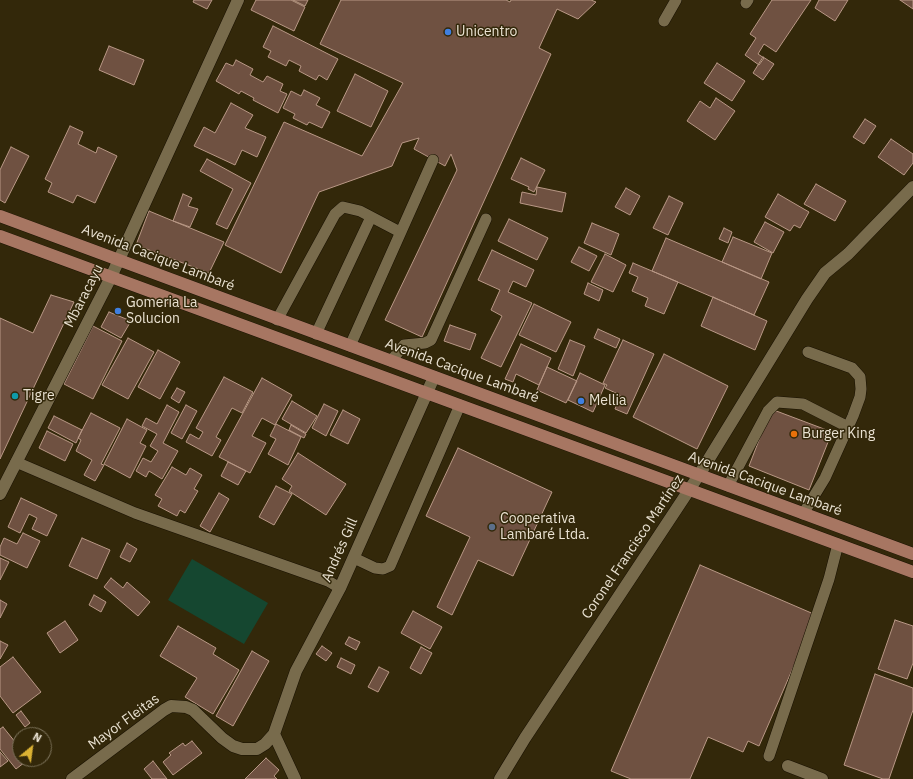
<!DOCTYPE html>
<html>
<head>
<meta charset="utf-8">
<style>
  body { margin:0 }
  #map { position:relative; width:913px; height:779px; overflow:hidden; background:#33280a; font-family:"IBM Plex Sans",sans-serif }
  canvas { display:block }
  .north { position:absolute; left:12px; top:727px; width:40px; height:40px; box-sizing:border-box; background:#33280a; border:1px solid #7c725a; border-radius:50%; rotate:29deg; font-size:11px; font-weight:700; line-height:16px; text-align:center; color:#eae2d2 }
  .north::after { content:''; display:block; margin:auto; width:14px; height:18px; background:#dbb233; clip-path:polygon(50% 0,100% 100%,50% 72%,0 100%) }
</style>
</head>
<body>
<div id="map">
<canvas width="913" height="779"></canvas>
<div class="north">N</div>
</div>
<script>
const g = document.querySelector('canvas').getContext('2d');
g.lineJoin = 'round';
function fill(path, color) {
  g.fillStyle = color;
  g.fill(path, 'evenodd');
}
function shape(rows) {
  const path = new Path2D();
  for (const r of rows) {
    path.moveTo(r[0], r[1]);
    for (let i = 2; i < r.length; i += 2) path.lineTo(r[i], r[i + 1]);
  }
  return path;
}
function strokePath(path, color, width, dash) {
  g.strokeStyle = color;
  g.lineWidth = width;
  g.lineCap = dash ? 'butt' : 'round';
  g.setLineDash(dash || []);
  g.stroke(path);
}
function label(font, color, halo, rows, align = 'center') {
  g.font = font + ' "IBM Plex Sans",sans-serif';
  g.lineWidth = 3;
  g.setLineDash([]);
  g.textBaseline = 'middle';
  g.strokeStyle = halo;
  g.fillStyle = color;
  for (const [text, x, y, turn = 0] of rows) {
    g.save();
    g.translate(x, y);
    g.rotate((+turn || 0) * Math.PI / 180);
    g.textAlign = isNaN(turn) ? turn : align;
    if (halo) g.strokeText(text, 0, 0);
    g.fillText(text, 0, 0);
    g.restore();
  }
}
fill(shape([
  [192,559,268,603,244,644,168,600]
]), '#154730');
const building = shape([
  [194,0,212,0,207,9,193,2,194,0],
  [256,0,291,0,305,7,294,31,251,10,256,0],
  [293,0,308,0,305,6,293,0],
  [341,0,506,0,510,2,511,0,591,0,596,2,578,19,557,9,539,48,551,54,422,337,385,320,457,170,451,154,445,166,414,149,419,138,402,143,392,166,319,192,281,273,225,245,284,122,362,156,403,83,320,44,341,0],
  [772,0,811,0,776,52,764,44,758,54,764,58,759,65,745,55,756,38,750,34,772,0],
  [819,0,848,0,835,21,815,8,819,0],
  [900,0,913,0,913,9,900,0],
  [273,26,338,59,327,80,319,75,316,80,299,71,301,66,289,60,286,66,268,57,271,51,263,47,273,26],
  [109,46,144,60,134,85,99,70,109,46],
  [763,57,774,64,763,80,753,73,763,57],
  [236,60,253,69,250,75,263,82,267,76,283,84,280,91,287,94,278,113,253,100,254,98,241,91,239,94,216,81,226,63,233,66,236,60],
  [717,63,745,81,732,101,704,83,717,63],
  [355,74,388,91,371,127,337,111,355,74],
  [304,90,320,98,316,105,330,112,322,128,309,122,307,125,293,118,295,114,283,108,291,91,301,96,304,90],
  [716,98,735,111,715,140,687,121,700,101,710,108,716,98],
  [231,103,253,115,245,128,266,137,257,157,242,150,235,165,194,146,204,127,215,133,231,103],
  [865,119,876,126,864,144,853,137,865,119],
  [70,126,83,132,78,144,96,153,98,147,117,156,95,203,77,195,73,203,48,192,52,183,45,179,70,126],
  [891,139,913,154,913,163,904,175,878,157,891,139],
  [11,147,29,156,5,203,0,200,0,170,11,147],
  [521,158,545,170,534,192,528,189,529,187,511,179,521,158],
  [207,159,251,183,227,229,216,224,233,189,200,171,207,159],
  [816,184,846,201,835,221,804,204,816,184],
  [537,187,566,193,562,212,520,203,522,192,536,195,537,187],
  [626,188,640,196,630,215,615,207,626,188],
  [183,194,192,198,188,206,198,209,190,227,173,221,183,194],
  [778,194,809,212,800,228,794,225,790,231,765,217,778,194],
  [669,196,683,203,668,235,653,228,669,196],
  [149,211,224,242,209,273,136,245,149,211],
  [509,219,548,238,537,260,498,241,509,219],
  [765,222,784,232,773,253,754,242,765,222],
  [592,223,619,234,611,255,584,243,592,223],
  [724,228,732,232,728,243,719,239,724,228],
  [733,237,772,253,761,279,722,262,733,237],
  [666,238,769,282,754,315,652,271,666,238],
  [579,247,597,256,589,271,571,262,579,247],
  [492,250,534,270,526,287,513,281,508,292,532,303,501,367,481,358,502,316,491,310,500,290,478,280,492,250],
  [605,254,626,265,613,292,591,282,605,254],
  [633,263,678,282,664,314,645,306,648,298,632,291,638,277,629,273,633,263],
  [588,283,603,290,599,301,584,294,588,283],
  [51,295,74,302,0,459,0,318,33,333,51,295],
  [713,297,767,321,755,350,701,326,713,297],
  [534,304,571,322,556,352,519,335,534,304],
  [109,312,131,321,121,338,101,327,109,312],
  [450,325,476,334,470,350,444,341,450,325],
  [93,326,122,341,93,399,64,384,93,326],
  [598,329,620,339,616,348,594,338,598,329],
  [128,338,154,352,128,399,102,385,128,338],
  [570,340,585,346,573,376,558,369,570,340],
  [623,340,654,354,627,414,615,409,620,395,605,388,607,385,603,383,623,340],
  [521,344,551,358,539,385,516,374,513,382,505,379,521,344],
  [158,350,180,362,160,399,138,387,158,350],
  [664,354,728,386,697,449,633,417,664,354],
  [547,367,577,381,566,403,537,390,547,367],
  [580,373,605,385,593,412,568,400,580,373],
  [224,377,253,392,242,413,232,408,216,437,221,440,212,456,186,442,190,434,199,439,203,432,196,428,224,377],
  [262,378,292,395,275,425,262,418,252,436,266,443,250,473,219,457,262,378],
  [177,388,185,392,179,403,171,398,177,388],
  [292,401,317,416,306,433,282,419,292,401],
  [324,404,338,411,326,436,312,428,324,404],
  [167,405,179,412,163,443,178,451,162,479,149,471,146,477,136,471,143,458,151,462,158,451,150,446,157,434,142,426,146,418,157,424,167,405],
  [186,405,197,411,182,439,171,433,186,405],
  [771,409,832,432,809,490,749,466,771,409],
  [343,410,360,419,348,444,330,435,343,410],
  [91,413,120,428,101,464,104,465,95,481,84,475,92,460,76,451,81,440,78,438,91,413],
  [54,416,82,430,76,443,48,428,54,416],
  [127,419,147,430,140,443,146,446,130,478,104,464,127,419],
  [276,424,301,437,288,465,268,454,276,439,270,436,276,424],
  [291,425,306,434,304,438,289,430,291,425],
  [47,431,73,444,65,461,39,448,47,431],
  [458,448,552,492,513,576,478,560,452,615,437,607,470,537,426,516,458,448],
  [298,453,346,484,326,515,289,491,292,486,282,479,298,453],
  [228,462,246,471,238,485,221,476,228,462],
  [172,467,186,475,190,468,202,475,194,489,198,491,185,513,180,510,177,516,158,506,162,499,155,495,172,467],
  [276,486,292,494,274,525,259,517,276,486],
  [219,493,229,499,210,532,200,526,219,493],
  [21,498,57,515,47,536,32,529,37,518,29,514,20,533,8,527,21,498],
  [23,533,40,541,27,568,0,555,0,547,4,538,17,544,23,533],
  [82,538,110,550,97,579,69,566,82,538],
  [127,543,137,549,130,562,120,557,127,543],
  [0,558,9,562,0,580,0,558],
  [700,565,816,615,759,746,748,741,743,752,708,737,690,779,631,779,611,771,700,565],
  [111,578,123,588,127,582,150,602,138,616,104,587,111,578],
  [94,595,106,602,101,612,89,605,94,595],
  [0,600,7,604,0,618,0,600],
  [413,611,442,627,430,649,401,633,413,611],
  [895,620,913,626,913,663,907,679,878,669,895,620],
  [65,621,78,640,60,653,47,633,65,621],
  [178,626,216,648,213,654,239,670,213,714,185,697,197,678,160,656,178,626],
  [349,637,360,642,356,650,345,644,349,637],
  [0,641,8,645,0,659,0,641],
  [322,646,332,653,326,661,316,654,322,646],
  [421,647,432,653,421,674,410,668,421,647],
  [252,651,269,661,233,726,216,716,252,651],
  [13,657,41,692,13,713,0,696,0,667,13,657],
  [341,658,355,665,351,674,337,667,341,658],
  [379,667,389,672,378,692,368,687,379,667],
  [875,674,913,688,913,710,889,779,883,779,844,765,875,674],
  [21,711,30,723,25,727,16,715,21,711],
  [3,727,20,748,20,759,29,759,16,769,0,749,0,729,3,727],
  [192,741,202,753,173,775,163,762,171,755,169,753,183,743,185,746,192,741],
  [0,752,8,761,0,767,0,752],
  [266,758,279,770,274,776,277,779,245,779,266,758],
  [153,761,167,779,152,779,144,769,153,761]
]);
fill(building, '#6f5141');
strokePath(building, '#b99886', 1);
const service = shape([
  [746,3,748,0],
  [664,21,676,0],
  [277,320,335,214,343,207,360,211,400,232],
  [316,334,371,217],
  [350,346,433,160],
  [391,361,404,345,425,343,431,340,486,219],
  [16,462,135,513,328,581,340,588],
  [728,486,768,411,777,402,803,404,848,427],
  [803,514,825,478,853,416,860,397,861,389,860,377,852,368,808,352],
  [354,558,375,568,383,569,390,566,460,405],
  [769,756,829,579,838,544]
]);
const minor = shape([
  [0,494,111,277,238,0],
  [274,734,295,779],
  [788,766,822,779],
  [72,779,164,710,171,706,186,707,193,710,222,738,233,746,242,749,257,749,265,744,274,734,296,671,340,588,434,377],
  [500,779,525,738,699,475,807,299,825,273,848,254,913,187]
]);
const primary = shape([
  [0,216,913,554],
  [0,236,913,572]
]);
strokePath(service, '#191100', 12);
strokePath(minor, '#191100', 13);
strokePath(primary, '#191100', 13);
strokePath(service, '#786b4c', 11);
strokePath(minor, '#786b4c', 12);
strokePath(primary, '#a77662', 12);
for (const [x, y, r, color] of [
  [448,32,4,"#3f7fe0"],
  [118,311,4,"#3f7fe0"],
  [15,396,4,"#0f9aa8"],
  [581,401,4,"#3f7fe0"],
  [794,434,4,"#e8710a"],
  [492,527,4,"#5c6f8a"]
]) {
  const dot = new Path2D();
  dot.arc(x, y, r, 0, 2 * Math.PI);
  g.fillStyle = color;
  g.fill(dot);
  strokePath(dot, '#33280a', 1.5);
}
label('14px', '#eae2d2', '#33280a', [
  ["Unicentro",456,32],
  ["Gomeria La",126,303],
  ["Solucion",126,319],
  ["Tigre",23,396],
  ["Mellia",589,401],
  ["Burger King",802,434],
  ["Cooperativa",500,519],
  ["Lambaré Ltda.",500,535]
], 'left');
label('14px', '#eae2d2', '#33280a', [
  ["Avenida Cacique Lambaré",158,258,21],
  ["Mbaracayu",84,296,-63],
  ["Avenida Cacique Lambaré",462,371,20],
  ["Avenida Cacique Lambaré",765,484,20],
  ["Coronel Francisco Martínez",633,547,-56],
  ["Andrés Gill",340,550,-66],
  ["Mayor Fleitas",124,722,-36]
]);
</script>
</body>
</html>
